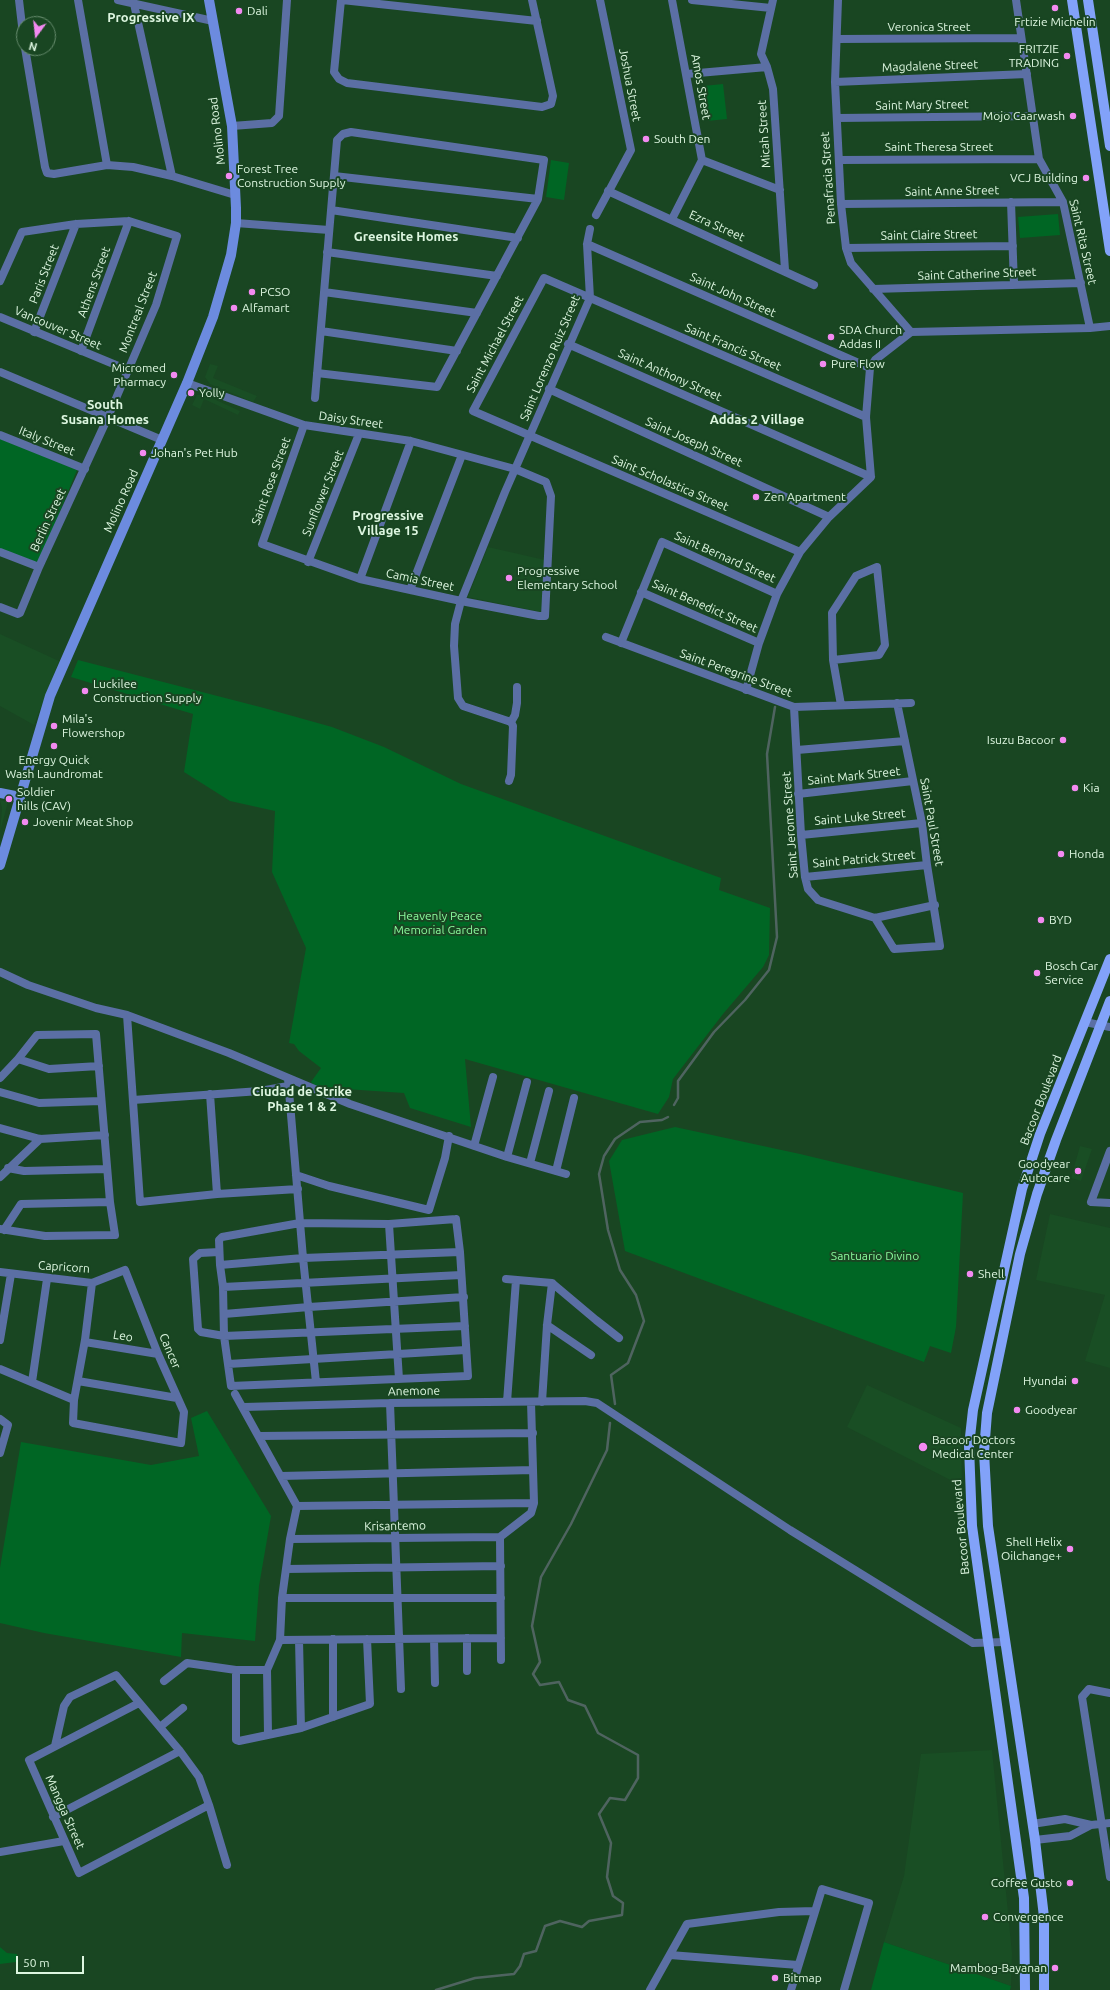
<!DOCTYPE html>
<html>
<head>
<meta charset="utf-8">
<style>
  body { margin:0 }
  #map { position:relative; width:1110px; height:1990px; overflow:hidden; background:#194622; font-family:Ubuntu,sans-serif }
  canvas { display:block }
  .north { position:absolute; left:16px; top:16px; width:40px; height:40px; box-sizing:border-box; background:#194622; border:1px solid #678c6e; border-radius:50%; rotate:195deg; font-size:11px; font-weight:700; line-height:16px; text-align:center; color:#ddf6e0 }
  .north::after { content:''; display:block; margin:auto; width:14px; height:18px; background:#f38af1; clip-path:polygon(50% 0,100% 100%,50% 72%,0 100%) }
  .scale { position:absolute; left:16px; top:1956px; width:68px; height:18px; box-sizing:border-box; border:2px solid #ddf6e0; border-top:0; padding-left:5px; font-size:12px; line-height:14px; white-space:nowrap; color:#ddf6e0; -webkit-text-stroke:3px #194622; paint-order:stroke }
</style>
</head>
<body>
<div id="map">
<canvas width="1110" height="1990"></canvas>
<div class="north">N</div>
<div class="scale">50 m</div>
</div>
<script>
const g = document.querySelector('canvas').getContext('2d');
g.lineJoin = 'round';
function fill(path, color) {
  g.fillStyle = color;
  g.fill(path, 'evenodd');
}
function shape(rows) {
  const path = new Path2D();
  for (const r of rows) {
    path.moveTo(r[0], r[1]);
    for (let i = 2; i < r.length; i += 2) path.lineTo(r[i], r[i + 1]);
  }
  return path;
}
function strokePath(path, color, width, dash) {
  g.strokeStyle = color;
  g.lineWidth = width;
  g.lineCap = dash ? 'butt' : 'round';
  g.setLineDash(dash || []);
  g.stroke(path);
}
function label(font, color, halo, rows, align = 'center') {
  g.font = font + ' Ubuntu,sans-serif';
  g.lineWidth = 4;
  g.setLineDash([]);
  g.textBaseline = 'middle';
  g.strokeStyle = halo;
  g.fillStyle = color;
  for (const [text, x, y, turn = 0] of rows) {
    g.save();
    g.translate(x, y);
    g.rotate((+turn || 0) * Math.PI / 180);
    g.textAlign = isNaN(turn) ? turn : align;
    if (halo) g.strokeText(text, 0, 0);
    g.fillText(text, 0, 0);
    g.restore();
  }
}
fill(shape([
  [210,364,218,366,213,378,257,396,253,402,210,384,205,377],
  [203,394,240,411,238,415,204,399,200,409,192,405,197,395],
  [488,547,545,560,541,612,468,597],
  [0,634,59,661,34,725,0,706],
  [0,800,8,802,0,832,2,808],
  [1080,1146,1092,1149,1081,1181,1071,1178],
  [1050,1214,1110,1228,1110,1368,1085,1361,1105,1295,1036,1280],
  [867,1385,961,1428,962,1486,847,1427],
  [992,1750,1012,1953,1011,1986,884,1942,904,1876,921,1754]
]), '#194e24');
fill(shape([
  [723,84,727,119,707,121,703,86],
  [551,160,569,163,564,200,546,197],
  [1058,214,1060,235,1020,238,1018,217],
  [0,437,77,470,38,564,0,549],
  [78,660,264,708,332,727,384,747,461,784,721,878,719,890,770,908,769,955,763,967,723,1014,673,1079,669,1097,658,1114,465,1059,471,1127,410,1108,404,1093,316,1087,311,1082,321,1068,299,1051,294,1044,289,1043,306,948,272,872,275,811,230,801,184,772,193,714,71,677],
  [675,1127,800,1154,963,1193,956,1327,951,1353,930,1346,924,1362,625,1251,609,1161,622,1140],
  [207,1411,271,1516,259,1586,255,1641,182,1633,181,1657,44,1633,0,1623,0,1568,21,1442,151,1465,199,1456,191,1418],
  [884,1942,1011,1986,1010,1990,871,1990],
  [0,1947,7,1953,17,1954,16,1962,0,1964]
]), '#006624');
strokePath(shape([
  [674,1105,678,1098,678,1081,714,1032,745,1000,769,970,777,937,767,754,775,707],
  [615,1404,611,1375,628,1363,644,1321,636,1295,620,1270,608,1230,599,1174,604,1156,615,1139,640,1122,662,1120,668,1117],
  [436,1990,475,1978,514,1974,520,1966,524,1954,536,1951,545,1926,560,1921,582,1927,589,1921,622,1915,623,1903,613,1896,607,1877,611,1843,599,1814,610,1798,625,1800,638,1778,638,1755,598,1733,585,1706,568,1700,559,1682,540,1685,533,1674,540,1662,532,1626,541,1577,571,1524,607,1450,610,1423]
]), '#4f6460', 2.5);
strokePath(shape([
  [19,0,24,43],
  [78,0,107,165],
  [118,0,213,21],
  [341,0,334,72,339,79,347,83,542,107,551,104,553,96,532,0],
  [342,0,537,21],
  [672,0,702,160,672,219],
  [692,0,771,8],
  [773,0,761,54,767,67,773,89,785,270],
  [838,0,835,82,841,204,846,248,851,263,911,332],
  [1016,0,1039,159,1063,202,1090,328],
  [134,4,172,176],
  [837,39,1021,38],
  [25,48,45,167,47,173,54,174,107,165,133,167,172,176,235,195],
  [687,74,767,67],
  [835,82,1027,74],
  [837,118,1032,116],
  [232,126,272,123,279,116,287,0],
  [702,160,780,190],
  [839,160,1039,159],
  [334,176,538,199],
  [608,191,814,285],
  [1011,202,1014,285],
  [841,204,1063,202],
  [331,210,518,238],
  [596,215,631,150,600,0],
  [236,223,329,230],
  [587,244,870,368],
  [846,248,1013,246],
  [327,252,497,276],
  [0,281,22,232,76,224,129,221,177,236,156,305,108,417,39,567,20,613,18,614,0,607],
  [873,289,1081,283],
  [324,292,477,313],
  [0,317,128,370],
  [321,331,457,351],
  [34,332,76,224],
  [911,332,1090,328,1110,326],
  [568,344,871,477],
  [81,351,129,221],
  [0,372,162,440],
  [187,383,304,425,411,441,515,469,546,482,551,496,545,616,539,616,461,601,360,579,262,544,304,425],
  [549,389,829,517],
  [315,398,337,140,343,134,351,132,544,160,538,199,437,387,317,373],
  [0,435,85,469],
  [0,552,39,567],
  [800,552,473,411,544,278,866,417],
  [308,562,359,434],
  [360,579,411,441],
  [410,590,462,455],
  [641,592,759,643],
  [606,637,794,707,911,703],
  [621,643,662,542,777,594],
  [833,660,879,655,885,645,877,567,856,576,832,613,833,660,841,705],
  [746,690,759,643,777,594,800,552,829,517,871,477,866,417,870,368,875,360,911,332],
  [794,707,801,835,805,877,808,889,818,900,875,918,935,905],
  [511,722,515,715,517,703,517,687],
  [797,750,905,741],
  [509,781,511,775,513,726,511,722,463,706,458,698,454,646,455,624,461,601,505,492,590,298,587,244,590,229],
  [798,794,913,781],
  [801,835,922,823],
  [805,877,927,865],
  [875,918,894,949,940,946,927,865,922,823,897,703],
  [0,972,28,985,96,1008,127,1015,229,1053,350,1104,507,1157,566,1174],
  [127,1015,140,1202,217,1194,298,1189],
  [1085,1022,1110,1027],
  [18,1059,49,1069,99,1066],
  [0,1078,18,1059,37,1035,96,1034,110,1202,115,1235,45,1236,0,1229],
  [288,1079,303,1258,316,1382],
  [0,1092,39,1103,101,1101],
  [210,1094,217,1194],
  [133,1100,260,1091,288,1086],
  [0,1128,40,1139,105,1135],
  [474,1146,493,1077],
  [1110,1151,1091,1202,1110,1203],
  [507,1157,527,1082],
  [530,1163,549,1091],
  [8,1168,24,1171,107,1169],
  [556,1171,574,1098],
  [296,1175,329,1186,429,1210,445,1158,449,1136],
  [0,1177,40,1139],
  [456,1219,460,1252,468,1376,231,1386,224,1336,223,1287,220,1265,219,1240,222,1237,300,1223,389,1224,456,1219],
  [389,1224,399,1379],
  [4,1230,21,1204,110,1202],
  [219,1252,200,1253,193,1259,198,1329,201,1332,224,1336,465,1326],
  [220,1265,303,1258,460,1252],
  [0,1272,92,1283,125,1270,158,1354,184,1412,181,1443,73,1423,74,1400,85,1340,92,1283],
  [506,1279,552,1283,596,1320,619,1338],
  [223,1287,461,1275],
  [224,1314,309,1307,464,1297],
  [547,1325,591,1355],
  [0,1340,11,1274],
  [85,1342,158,1354],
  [228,1364,466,1350],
  [0,1369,74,1400],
  [78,1381,177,1398],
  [32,1382,47,1279],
  [235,1394,297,1506,290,1539,282,1598,280,1640],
  [507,1402,516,1280],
  [542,1402,547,1325,552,1283],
  [390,1403,401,1689],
  [244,1407,390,1403,585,1401,597,1403,790,1530,973,1643,1005,1642],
  [0,1419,8,1425,0,1453],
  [260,1436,533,1433],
  [281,1476,533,1470],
  [297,1506,534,1503],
  [290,1539,500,1537],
  [286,1569,501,1566],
  [282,1598,501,1598],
  [467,1638,467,1671],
  [333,1639,333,1717],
  [434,1639,435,1683],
  [299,1640,301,1728],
  [501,1660,500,1537,531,1513,534,1503,531,1402],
  [236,1670,236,1740,239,1741,301,1728,370,1704,367,1639],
  [267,1670,268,1734],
  [164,1681,187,1663,236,1670,267,1670,280,1640,501,1638],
  [1110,1693,1089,1689,1082,1697,1110,1877],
  [139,1703,29,1760,79,1873,209,1805],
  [160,1727,183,1708],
  [55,1746,64,1706,70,1697,116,1675,180,1751,199,1777,209,1805,227,1865],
  [53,1817,180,1751],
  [1032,1824,1065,1819,1091,1825],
  [1035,1840,1070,1836,1091,1825,1110,1823],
  [0,1852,64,1841],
  [670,1955,798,1965],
  [650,1990,687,1924,779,1912,814,1911],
  [791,1990,822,1889,869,1903,844,1990]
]), '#5b6fa4', 8);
strokePath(shape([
  [0,793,20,797],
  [0,865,50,696,187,383,213,317,231,255,236,223,236,208,232,126,209,0]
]), '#6c8bdf', 10);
strokePath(shape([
  [1072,0,1110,251],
  [1088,0,1110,146],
  [1025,1990,1024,1898,972,1526,969,1446,973,1410,1022,1189,1040,1134,1110,959],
  [1044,1990,1044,1917,1035,1840,988,1526,984,1452,987,1413,1020,1254,1037,1194,1056,1140,1110,1001]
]), '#82a2f9', 10);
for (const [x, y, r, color] of [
  [1055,8,4,"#f38af1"],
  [239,11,4,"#f38af1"],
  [1067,56,4,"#f38af1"],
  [1073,116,4,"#f38af1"],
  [646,139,4,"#f38af1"],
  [229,176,4,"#f38af1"],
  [1086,178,4,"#f38af1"],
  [252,292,4,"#f38af1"],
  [234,308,4,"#f38af1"],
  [831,337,4,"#f38af1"],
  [823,364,4,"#f38af1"],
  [174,375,4,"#f38af1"],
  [191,393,4,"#f38af1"],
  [143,453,4,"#f38af1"],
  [756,497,4,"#f38af1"],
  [509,578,4,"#f38af1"],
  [85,691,4,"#f38af1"],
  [54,726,4,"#f38af1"],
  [1063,740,4,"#f38af1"],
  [54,746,4,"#f38af1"],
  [1075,788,4,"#f38af1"],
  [9,799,4,"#f38af1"],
  [25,822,4,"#f38af1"],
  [1061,854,4,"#f38af1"],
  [1041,920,4,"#f38af1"],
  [1037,973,4,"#f38af1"],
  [1078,1171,4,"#f38af1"],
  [970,1274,4,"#f38af1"],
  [1075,1381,4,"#f38af1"],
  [1017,1410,4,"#f38af1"],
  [923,1447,5,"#f38af1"],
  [1070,1549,4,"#f38af1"],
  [1070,1883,4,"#f38af1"],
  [985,1917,4,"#f38af1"],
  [1055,1968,4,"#f38af1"],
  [775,1978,4,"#f38af1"]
]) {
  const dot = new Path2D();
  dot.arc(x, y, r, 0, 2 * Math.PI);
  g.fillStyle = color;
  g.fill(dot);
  strokePath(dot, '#194622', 1.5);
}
label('12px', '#ddf6e0', '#194622', [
  ["Dali",247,11],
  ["Frtizie Michelin",1055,22,"center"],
  ["FRITZIE",1059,49,"right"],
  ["TRADING",1059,63,"right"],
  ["Mojo Caarwash",1065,116,"right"],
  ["South Den",654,139],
  ["Forest Tree",237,169],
  ["Construction Supply",237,183],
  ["VCJ Building",1078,178,"right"],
  ["PCSO",260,292],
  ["Alfamart",242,308],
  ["SDA Church",839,330],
  ["Addas II",839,344],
  ["Pure Flow",831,364],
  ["Micromed",166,368,"right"],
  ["Pharmacy",166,382,"right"],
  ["Yolly",199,393],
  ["Johan's Pet Hub",151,453],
  ["Zen Apartment",764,497],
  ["Progressive",517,571],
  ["Elementary School",517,585],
  ["Luckilee",93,684],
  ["Construction Supply",93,698],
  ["Mila's",62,719],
  ["Flowershop",62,733],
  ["Isuzu Bacoor",1055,740,"right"],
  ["Energy Quick",54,760,"center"],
  ["Wash Laundromat",54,774,"center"],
  ["Kia",1083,788],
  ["Soldier",17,792],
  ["hills (CAV)",17,806],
  ["Jovenir Meat Shop",33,822],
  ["Honda",1069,854],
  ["BYD",1049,920],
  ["Bosch Car",1045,966],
  ["Service",1045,980],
  ["Goodyear",1070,1164,"right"],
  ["Autocare",1070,1178,"right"],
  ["Shell",978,1274],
  ["Hyundai",1067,1381,"right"],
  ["Goodyear",1025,1410],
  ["Bacoor Doctors",932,1440],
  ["Medical Center",932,1454],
  ["Shell Helix",1062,1542,"right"],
  ["Oilchange+",1062,1556,"right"],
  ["Coffee Gusto",1062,1883,"right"],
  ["Convergence",993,1917],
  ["Mambog-Bayanan",1047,1968,"right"],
  ["Bitmap",783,1978]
], 'left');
label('12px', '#ddf6e0', '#194622', [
  ["Veronica Street",929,27],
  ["Magdalene Street",930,66,-2],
  ["Joshua Street",630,85,79],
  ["Amos Street",701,87,80],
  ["Saint Mary Street",922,105,-1],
  ["Molino Road",217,131,-97],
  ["Micah Street",764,134,-94],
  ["Saint Theresa Street",939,147],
  ["Penafracia Street",828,178,-94],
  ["Saint Anne Street",952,191,-1],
  ["Ezra Street",717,226,24],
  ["Saint Claire Street",929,235,-1],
  ["Saint Rita Street",1083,242,77],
  ["Paris Street",44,274,-69],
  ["Saint Catherine Street",977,274,-2],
  ["Athens Street",94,282,-70],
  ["Saint John Street",733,295,24],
  ["Montreal Street",138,312,-69],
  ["Vancouver Street",58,328,23],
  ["Saint Michael Street",495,344,-62],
  ["Saint Francis Street",733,347,23],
  ["Saint Lorenzo Ruiz Street",550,358,-67],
  ["Saint Anthony Street",670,375,24],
  ["Daisy Street",351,420,8],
  ["Italy Street",47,441,22],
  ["Saint Joseph Street",694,442,24],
  ["Saint Rose Street",271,481,-70],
  ["Saint Scholastica Street",670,483,23],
  ["Sunflower Street",323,493,-68],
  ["Molino Road",121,501,-66],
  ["Berlin Street",48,520,-65],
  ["Saint Bernard Street",725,557,24],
  ["Camia Street",420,580,12],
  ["Saint Benedict Street",705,606,24],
  ["Saint Peregrine Street",736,673,20],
  ["Saint Mark Street",854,776,-6],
  ["Saint Luke Street",860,817,-5],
  ["Saint Paul Street",932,822,80],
  ["Saint Jerome Street",790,825,-94],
  ["Saint Patrick Street",864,859,-5],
  ["Bacoor Boulevard",1041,1100,-69],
  ["Capricorn",64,1267,4],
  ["Leo",123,1336,9],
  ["Cancer",170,1351,67],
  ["Anemone",414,1391,-1],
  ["Krisantemo",395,1526,-1],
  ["Bacoor Boulevard",961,1527,-95],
  ["Mangga Street",65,1812,66]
]);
label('12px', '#8bfa9d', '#194622', [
  ["Heavenly Peace",440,916],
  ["Memorial Garden",440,930],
  ["Santuario Divino",875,1256]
]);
label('bold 13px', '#ddf6e0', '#194622', [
  ["Progressive IX",151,18],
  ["Greensite Homes",406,237],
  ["South",105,405],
  ["Susana Homes",105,420],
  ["Addas 2 Village",757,420],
  ["Progressive",388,516],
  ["Village 15",388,531],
  ["Ciudad de Strike",302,1092],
  ["Phase 1 & 2",302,1107]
]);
</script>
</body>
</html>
